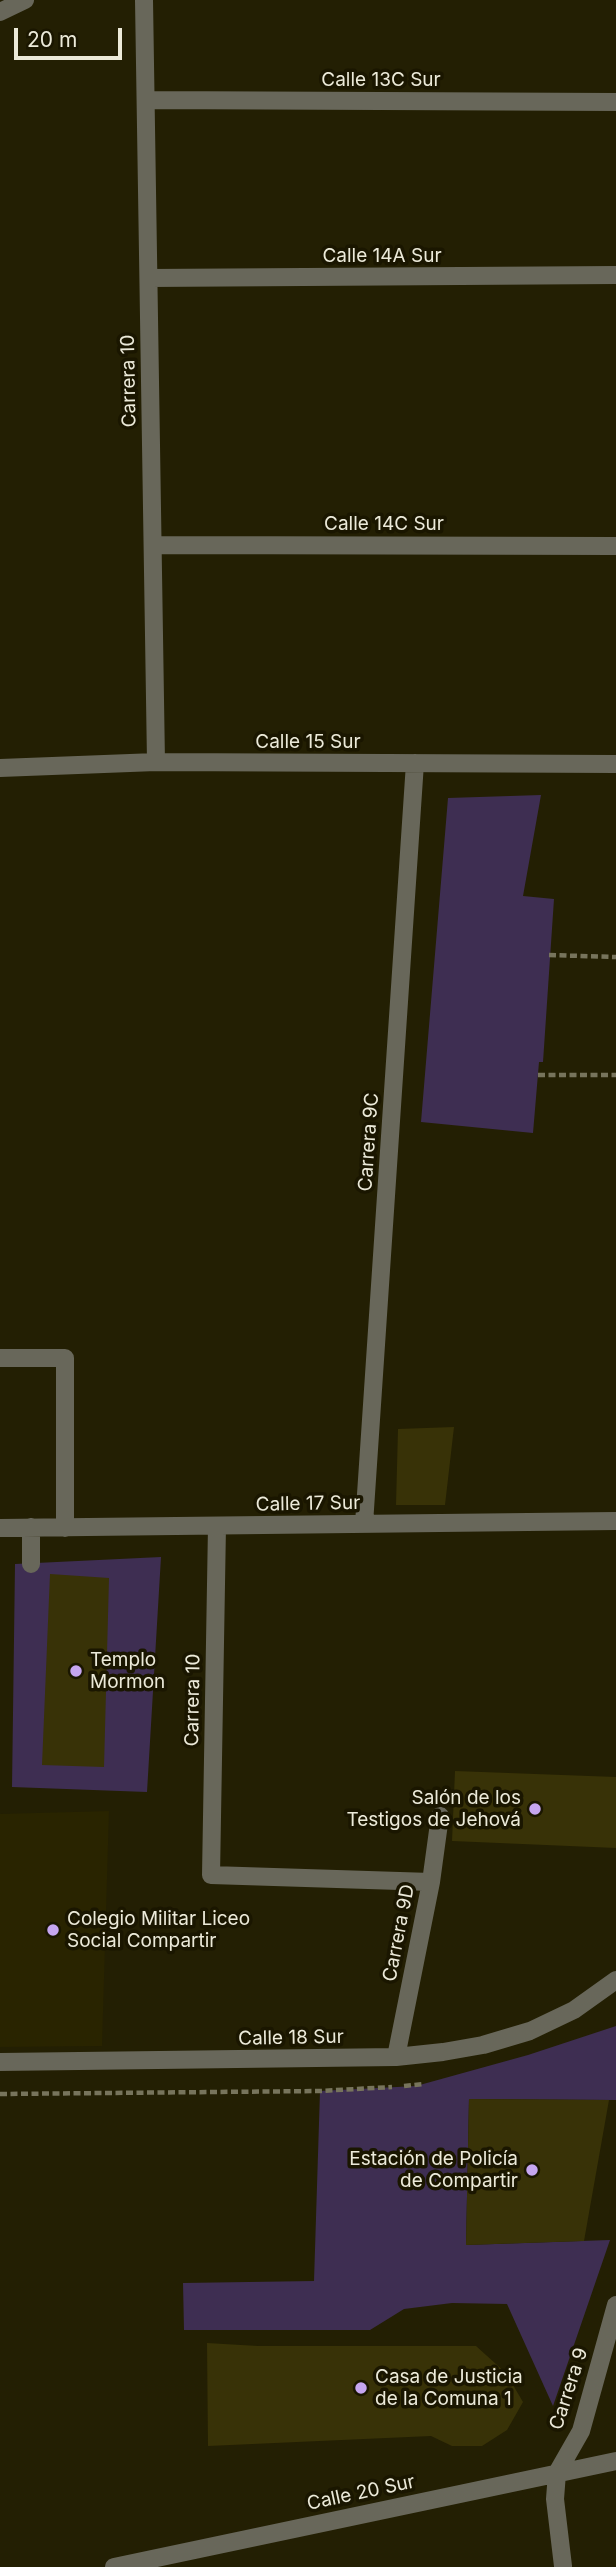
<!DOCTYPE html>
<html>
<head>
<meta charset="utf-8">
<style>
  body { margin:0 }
  #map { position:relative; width:616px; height:2567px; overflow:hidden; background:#231f03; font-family:Inter,sans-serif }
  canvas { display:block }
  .scale { position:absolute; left:14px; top:28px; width:108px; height:32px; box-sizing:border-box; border:4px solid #ecead9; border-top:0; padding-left:9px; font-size:21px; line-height:24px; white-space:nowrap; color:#ecead9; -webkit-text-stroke:5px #1a1600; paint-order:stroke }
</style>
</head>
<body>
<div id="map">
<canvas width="616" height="2567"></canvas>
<div class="scale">20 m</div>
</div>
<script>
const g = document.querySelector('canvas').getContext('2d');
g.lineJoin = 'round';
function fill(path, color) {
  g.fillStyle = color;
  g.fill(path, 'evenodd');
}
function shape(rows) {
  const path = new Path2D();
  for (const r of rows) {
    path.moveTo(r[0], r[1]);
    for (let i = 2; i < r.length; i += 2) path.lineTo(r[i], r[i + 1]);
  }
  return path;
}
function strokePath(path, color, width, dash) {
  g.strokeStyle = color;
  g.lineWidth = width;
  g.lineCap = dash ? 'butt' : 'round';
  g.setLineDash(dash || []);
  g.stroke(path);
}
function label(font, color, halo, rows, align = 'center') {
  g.font = font + ' Inter,sans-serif';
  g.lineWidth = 7;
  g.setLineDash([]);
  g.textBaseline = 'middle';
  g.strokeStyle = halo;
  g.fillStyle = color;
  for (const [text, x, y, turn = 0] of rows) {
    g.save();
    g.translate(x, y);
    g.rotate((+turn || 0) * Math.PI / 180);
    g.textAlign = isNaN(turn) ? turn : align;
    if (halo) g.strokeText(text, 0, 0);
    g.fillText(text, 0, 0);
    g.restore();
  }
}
fill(shape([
  [109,1811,102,2046,0,2047,0,1814]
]), '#292400');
fill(shape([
  [541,795,523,896,554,899,543,1062,539,1062,533,1133,421,1122,448,798],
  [161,1557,147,1792,12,1787,15,1564],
  [616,2026,616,2100,469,2099,466,2245,610,2240,553,2406,507,2304,452,2303,404,2309,370,2330,184,2330,183,2283,314,2281,320,2091,416,2086,528,2055]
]), '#3e2e52');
fill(shape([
  [454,1427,445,1505,396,1505,398,1429],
  [50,1574,109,1578,104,1767,42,1765],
  [455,1771,616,1777,616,1848,452,1841],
  [469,2099,609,2100,584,2241,466,2245],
  [207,2343,258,2346,476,2346,506,2373,523,2402,507,2430,482,2446,452,2446,431,2436,208,2446]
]), '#383207');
strokePath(shape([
  [549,955,616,957],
  [538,1075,616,1075],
  [404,2086,423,2084],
  [0,2094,320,2091,392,2087]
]), '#77745c', 4.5, [7, 3.5]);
strokePath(shape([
  [144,0,156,762],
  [0,12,25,0],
  [146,100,616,102],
  [149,278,616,275],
  [153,545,616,546],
  [0,768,156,762,616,764],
  [0,1358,65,1358,65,1528],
  [364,1524,415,763],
  [217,1526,211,1875,431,1882],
  [31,1527,31,1564],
  [0,1528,616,1521],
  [396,2057,431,1882,440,1816],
  [0,2062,396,2057,443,2052,483,2045,530,2031,574,2010,616,1980],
  [563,2566,555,2499,557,2473,581,2431,616,2305],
  [114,2567,616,2461]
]), '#68675a', 18);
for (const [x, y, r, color] of [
  [76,1671,7,"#c6a6f0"],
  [535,1809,7,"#c6a6f0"],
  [53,1930,7,"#c6a6f0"],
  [532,2170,7,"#c6a6f0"],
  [361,2388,7,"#c6a6f0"]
]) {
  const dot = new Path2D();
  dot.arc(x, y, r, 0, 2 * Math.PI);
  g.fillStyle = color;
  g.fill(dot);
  strokePath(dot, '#1a1600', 2.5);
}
label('19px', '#ecead9', '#1a1600', [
  ["Calle 13C Sur",381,80],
  ["Calle 14A Sur",382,256],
  ["Carrera 10",129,381,-91],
  ["Calle 14C Sur",384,524],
  ["Calle 15 Sur",308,742],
  ["Carrera 9C",369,1142,-86],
  ["Calle 17 Sur",308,1504,-1],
  ["Carrera 10",193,1700,-89],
  ["Carrera 9D",399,1933,-79],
  ["Calle 18 Sur",291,2038,-1],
  ["Carrera 9",569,2389,-72],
  ["Calle 20 Sur",361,2493,-12]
]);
label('19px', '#ecead9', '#1a1600', [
  ["Templo",90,1660],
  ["Mormon",90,1682],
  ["Salón de los",521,1798,"right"],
  ["Testigos de Jehová",521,1820,"right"],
  ["Colegio Militar Liceo",67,1919],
  ["Social Compartir",67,1941],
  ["Estación de Policía",518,2159,"right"],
  ["de Compartir",518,2181,"right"],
  ["Casa de Justicia",375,2377],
  ["de la Comuna 1",375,2399]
], 'left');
</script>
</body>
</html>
